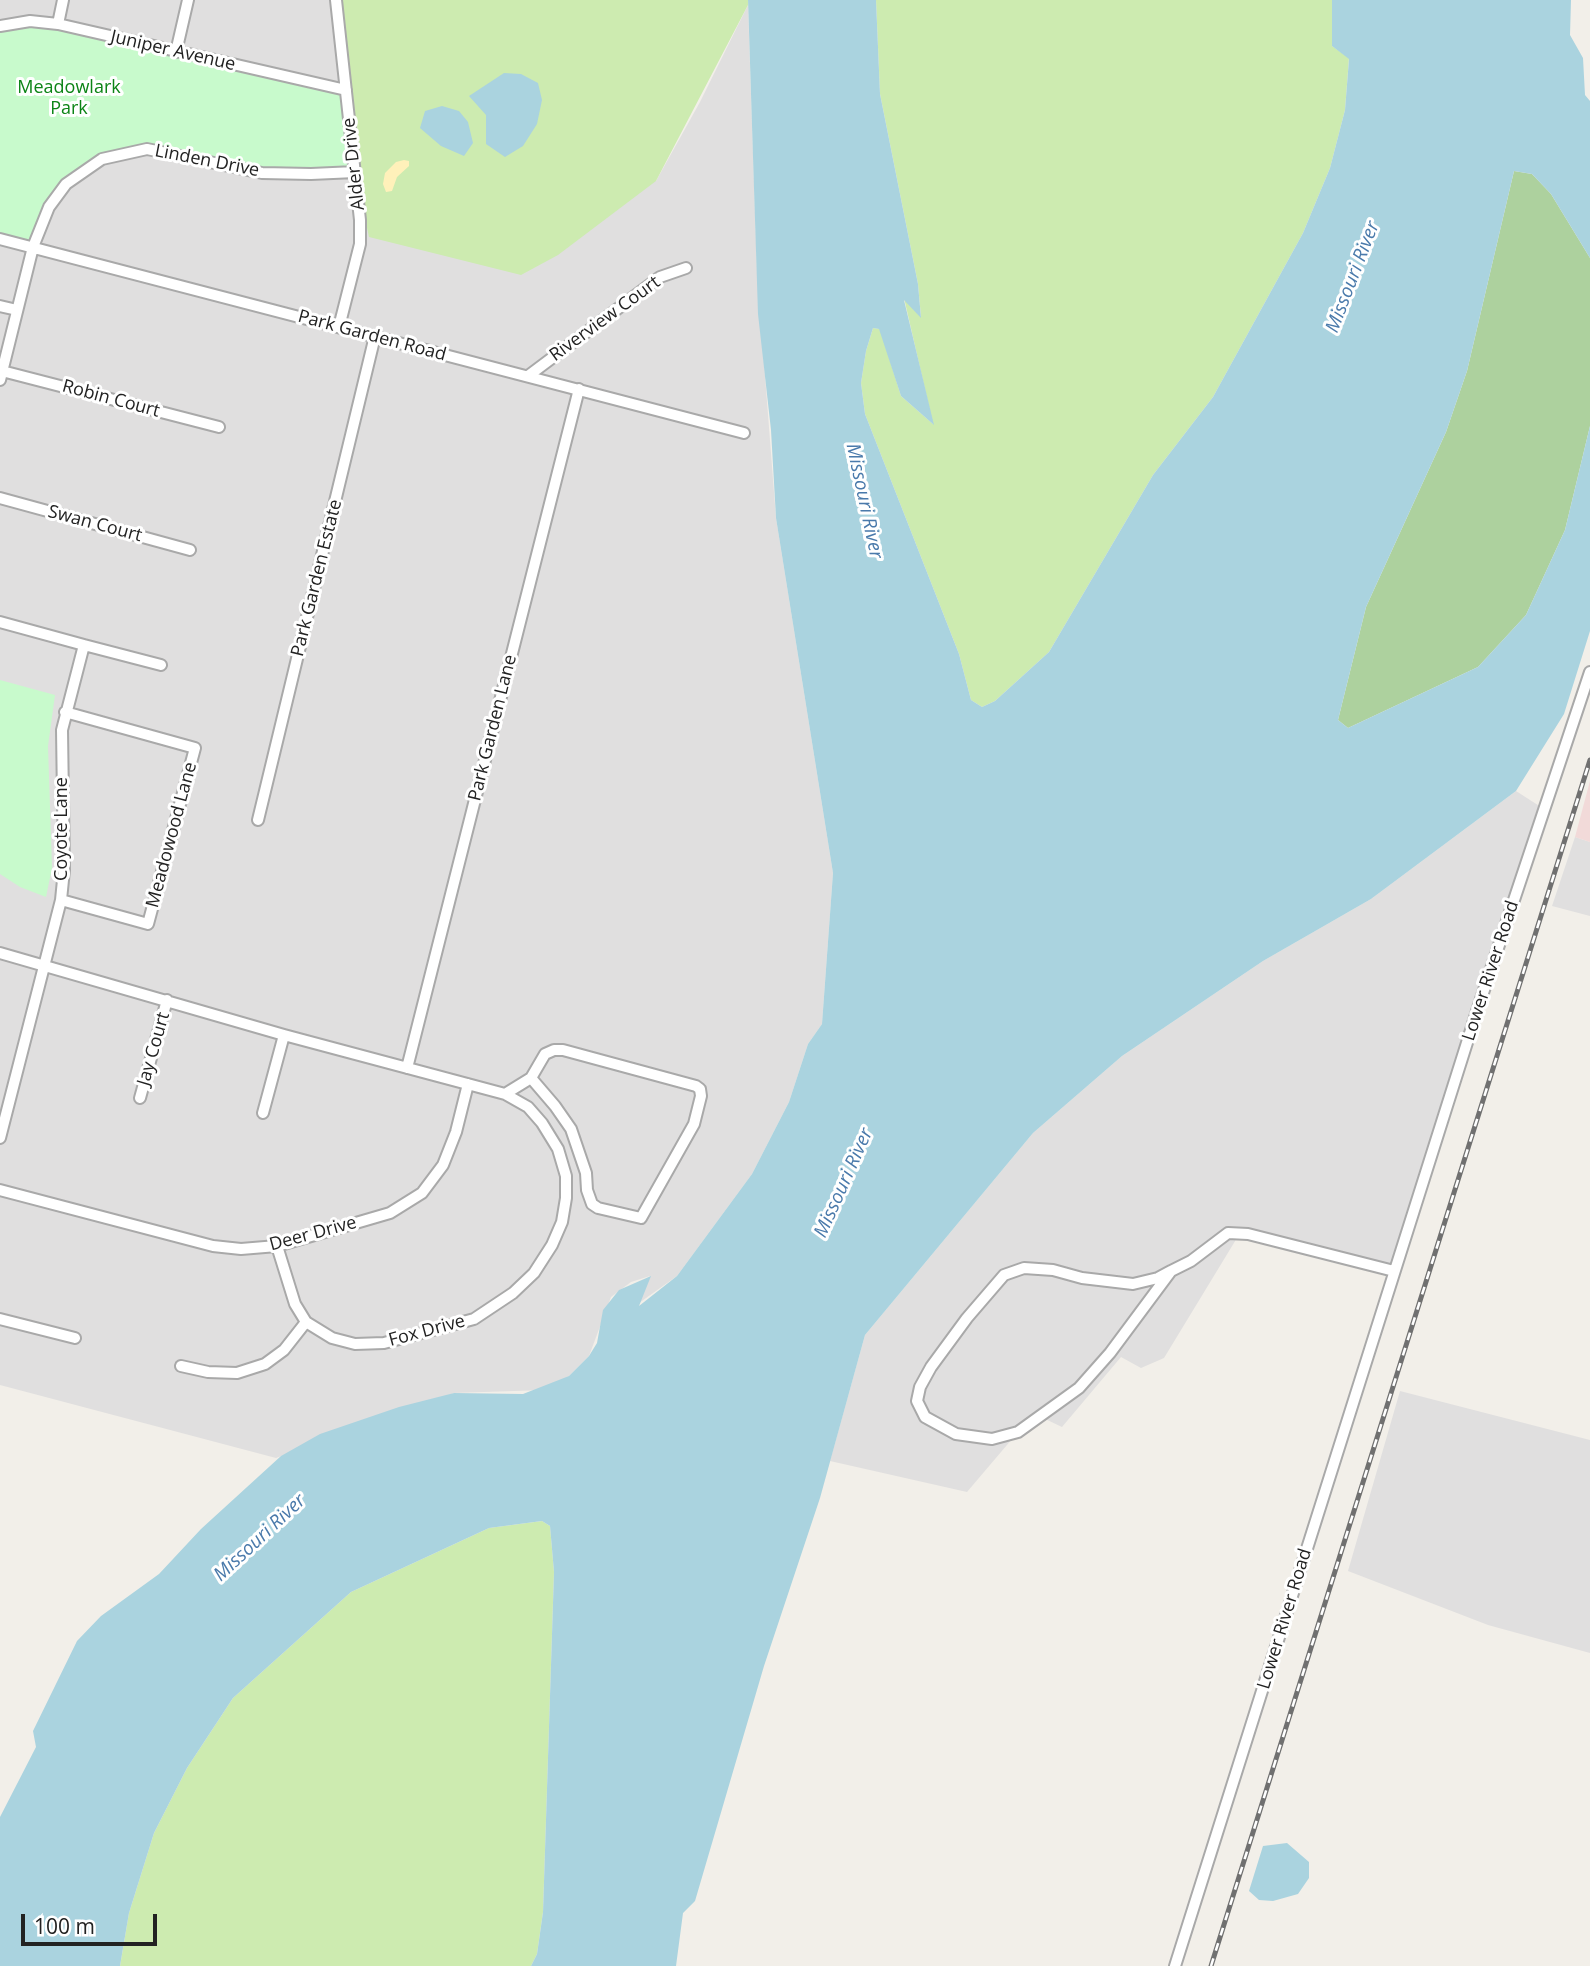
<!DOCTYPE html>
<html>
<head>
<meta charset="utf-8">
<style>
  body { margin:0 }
  #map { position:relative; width:1590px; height:1966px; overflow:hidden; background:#f2efe9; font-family:"Open Sans",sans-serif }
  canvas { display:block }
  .scale { position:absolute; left:21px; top:1914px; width:136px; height:32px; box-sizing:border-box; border:4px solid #222; border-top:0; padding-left:9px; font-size:21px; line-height:24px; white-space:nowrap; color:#222; -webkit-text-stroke:5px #fff; paint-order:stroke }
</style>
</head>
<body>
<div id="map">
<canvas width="1590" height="1966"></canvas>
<div class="scale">100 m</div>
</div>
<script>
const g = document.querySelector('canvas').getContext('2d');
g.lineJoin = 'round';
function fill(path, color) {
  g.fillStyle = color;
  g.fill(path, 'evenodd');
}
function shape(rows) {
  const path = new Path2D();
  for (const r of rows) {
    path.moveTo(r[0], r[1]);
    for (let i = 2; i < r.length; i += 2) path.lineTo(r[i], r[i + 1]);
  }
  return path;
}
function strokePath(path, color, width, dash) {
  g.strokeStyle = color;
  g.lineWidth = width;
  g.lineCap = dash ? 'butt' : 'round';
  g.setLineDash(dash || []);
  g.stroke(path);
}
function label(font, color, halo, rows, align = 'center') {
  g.font = font + ' "Open Sans",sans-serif';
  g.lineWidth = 6;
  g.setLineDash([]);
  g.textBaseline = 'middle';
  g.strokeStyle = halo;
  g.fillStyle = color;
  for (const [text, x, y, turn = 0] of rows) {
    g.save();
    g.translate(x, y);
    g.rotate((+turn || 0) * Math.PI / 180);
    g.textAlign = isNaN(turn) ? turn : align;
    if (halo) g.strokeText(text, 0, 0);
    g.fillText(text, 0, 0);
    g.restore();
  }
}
fill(shape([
  [0,0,336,0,346,90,0,26],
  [748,5,757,272,776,518,833,873,822,1024,808,1044,789,1102,752,1174,677,1276,639,1303,650,1276,631,1282,611,1297,589,1356,569,1376,544,1390,454,1393,276,1458,0,1385,0,239,66,184,102,159,147,149,656,181,700,102],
  [1516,791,1544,809,1394,1271,1240,1233,1164,1358,1141,1368,1121,1357,1062,1427,1041,1417,1018,1432,967,1492,830,1461,865,1335,1033,1133,1122,1056,1263,961,1371,899],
  [1575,837,1590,842,1590,916,1552,906],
  [1400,1391,1590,1440,1590,1653,1488,1625,1348,1571]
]), '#e0dfdf');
fill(shape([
  [1590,781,1590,842,1575,837]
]), '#f2dad9');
fill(shape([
  [336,0,748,0,748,5,656,181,558,255,521,275,369,237,355,172],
  [876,0,1332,0,1332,46,1349,58,1345,110,1330,168,1303,233,1213,397,1153,475,1049,652,995,701,982,707,971,700,959,654,865,414,861,383,866,351,873,328,880,329,901,396,933,424,904,298,921,317,918,284,880,94],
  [542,1521,550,1526,554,1572,543,1912,537,1954,531,1966,120,1966,129,1913,154,1833,187,1768,233,1698,351,1592,489,1528]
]), '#cdebb0');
fill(shape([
  [1514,171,1532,174,1551,194,1590,258,1590,426,1565,530,1526,615,1478,667,1348,728,1338,720,1366,607,1446,432,1467,371]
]), '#add19e');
fill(shape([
  [404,160,409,161,409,166,397,177,392,191,386,192,383,184,385,173,396,162]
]), '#fff1ba');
fill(shape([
  [30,21,346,90,355,172,262,173,147,149,102,159,66,184,33,247,0,239,0,26],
  [0,680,55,695,48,746,52,868,46,897,20,887,0,874]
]), '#c8facc');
fill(shape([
  [748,0,876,0,880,94,918,284,921,318,904,300,934,425,901,396,879,329,873,328,866,351,861,383,865,414,959,654,971,700,982,707,995,701,1049,652,1153,475,1213,397,1303,233,1330,168,1345,110,1349,59,1332,46,1332,0,1571,0,1570,35,1583,58,1585,95,1590,101,1590,258,1551,194,1532,174,1514,171,1467,371,1446,432,1366,607,1338,720,1348,728,1478,667,1526,615,1565,530,1590,426,1590,631,1564,714,1516,791,1371,899,1263,961,1122,1056,1033,1133,865,1335,820,1498,764,1666,695,1901,683,1913,676,1966,531,1966,537,1954,543,1912,554,1572,550,1526,542,1521,489,1528,351,1592,233,1698,187,1768,154,1833,129,1913,120,1966,0,1966,0,1817,36,1747,33,1731,77,1641,101,1616,159,1574,201,1529,281,1456,320,1434,399,1407,454,1393,523,1394,569,1376,589,1356,597,1343,603,1310,619,1290,651,1276,639,1306,677,1276,752,1174,789,1102,808,1044,822,1024,833,873,776,518,771,430,758,314],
  [504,73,521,74,538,83,542,100,537,124,523,146,505,157,486,144,486,115,469,96],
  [442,106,459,111,468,122,473,143,464,156,441,146,420,128,425,111],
  [1287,1843,1309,1862,1309,1878,1298,1894,1273,1901,1259,1900,1249,1891,1263,1846]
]), '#aad3df');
const minor = shape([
  [336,0,360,220,360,244,339,327],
  [58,24,63,0],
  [0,26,30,21,58,24,346,90],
  [176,52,188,0],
  [0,239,744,433],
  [0,306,17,310],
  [2,371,219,427],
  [528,376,660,277,686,268],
  [0,380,33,247,49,207,66,184,102,159,147,149,262,173,311,174,355,172],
  [0,498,190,550],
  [0,622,84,645,62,730,64,870,61,900,0,1138],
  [84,645,161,665],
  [258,820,375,336],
  [61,900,148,924,195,748,65,712],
  [0,953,284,1035,505,1094,528,1107,542,1123,558,1149,566,1176,566,1198,562,1222,552,1245,534,1273,513,1293,474,1319,384,1343,355,1344,332,1338,306,1322,295,1304,277,1246],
  [407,1068,579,389],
  [505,1094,531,1078,545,1054,554,1050,563,1050,696,1086,700,1089,701,1096,694,1124,641,1218,598,1208,592,1204,587,1190,586,1173,571,1129,555,1106,531,1078],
  [140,1098,167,1000],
  [263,1113,284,1035],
  [0,1190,213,1246,241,1249,277,1246,390,1213,422,1193,443,1165,456,1132,468,1084],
  [1171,1271,1110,1353,1079,1388,1018,1432,992,1439,956,1434,925,1417,917,1401,920,1387,931,1367,967,1318,1004,1275,1024,1268,1053,1270,1082,1278,1133,1284,1158,1278,1171,1271,1191,1261,1228,1233,1248,1234,1394,1271],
  [0,1319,75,1338],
  [181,1366,208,1372,237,1373,265,1364,284,1350,306,1322],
  [1175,1966,1477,1011,1590,672]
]);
strokePath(minor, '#a9a9a9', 14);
strokePath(minor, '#fff', 10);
const rail = shape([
  [1211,1966,1590,760]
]);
strokePath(rail, '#707070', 5);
strokePath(rail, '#fff', 2.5, [8]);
label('18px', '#222', '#fff', [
  ["Juniper Avenue",173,51,13],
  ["Linden Drive",207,161,11],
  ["Alder Drive",354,164,-96],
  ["Riverview Court",605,319,-36],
  ["Park Garden Road",372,336,15],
  ["Robin Court",111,399,15],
  ["Swan Court",95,524,15],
  ["Park Garden Estate",317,578,-76],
  ["Park Garden Lane",493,728,-76],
  ["Coyote Lane",62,829,-90],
  ["Meadowood Lane",172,835,-75],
  ["Lower River Road",1491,971,-72],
  ["Jay Court",154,1049,-74],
  ["Deer Drive",313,1234,-15],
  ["Fox Drive",427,1331,-15],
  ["Lower River Road",1285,1619,-73]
]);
label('18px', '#0c8416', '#fff', [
  ["Meadowlark",69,88],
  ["Park",69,109]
]);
label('italic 19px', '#4a7aab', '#fff', [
  ["Missouri River",1353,277,-69],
  ["Missouri River",864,501,78],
  ["Missouri River",844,1183,-66],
  ["Missouri River",260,1538,-43]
]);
</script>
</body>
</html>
